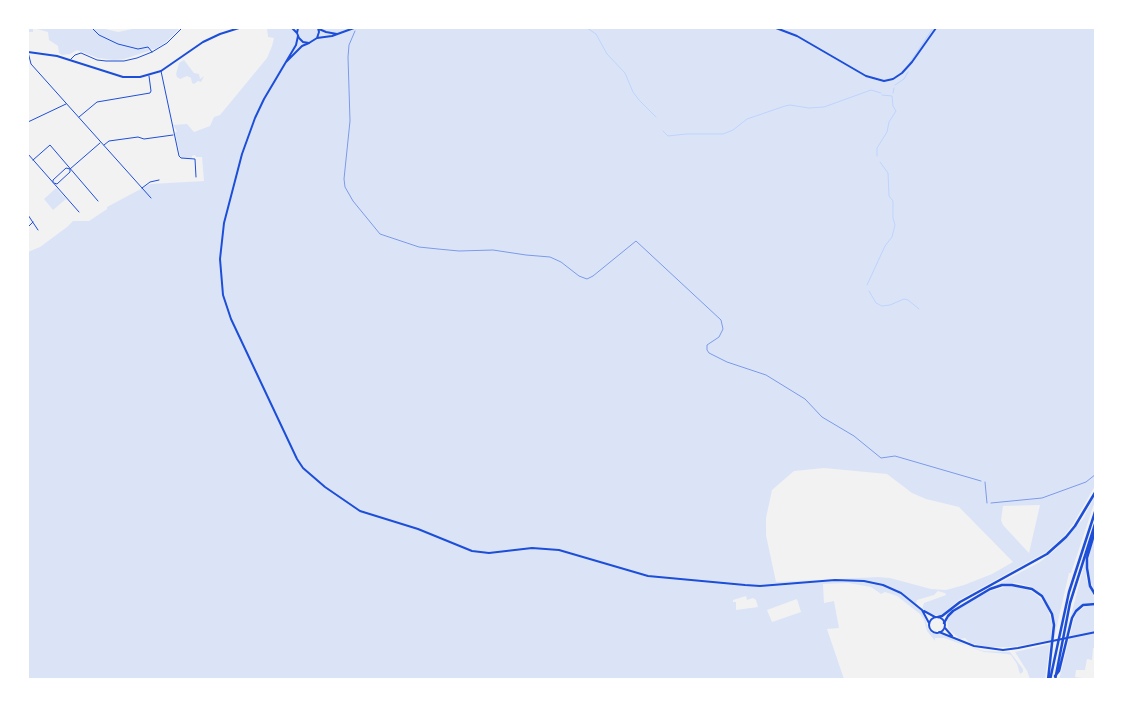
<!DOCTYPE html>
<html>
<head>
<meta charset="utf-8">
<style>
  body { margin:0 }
  #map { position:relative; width:1123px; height:707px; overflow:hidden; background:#f2f2f2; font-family:Barlow,sans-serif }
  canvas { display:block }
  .frame { position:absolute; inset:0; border:29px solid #fff; pointer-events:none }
</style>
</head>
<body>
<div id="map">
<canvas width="1123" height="707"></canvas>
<div class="frame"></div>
</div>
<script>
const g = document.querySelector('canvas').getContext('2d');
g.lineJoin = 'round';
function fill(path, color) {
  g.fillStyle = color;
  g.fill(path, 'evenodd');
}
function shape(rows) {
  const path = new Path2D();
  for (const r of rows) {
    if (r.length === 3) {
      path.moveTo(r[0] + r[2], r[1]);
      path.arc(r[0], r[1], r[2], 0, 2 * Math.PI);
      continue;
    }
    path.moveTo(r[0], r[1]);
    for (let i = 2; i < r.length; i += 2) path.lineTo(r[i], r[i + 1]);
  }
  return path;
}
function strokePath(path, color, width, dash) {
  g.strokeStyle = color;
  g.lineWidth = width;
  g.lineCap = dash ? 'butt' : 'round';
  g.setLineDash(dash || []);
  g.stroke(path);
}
fill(shape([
  [28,28,101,28,118,32,137,28,180,28,166,42,155,49,150,49,149,51,124,59,114,60,98,58,77,50,70,54,62,55,59,53,58,46,49,40,48,32,33,28,33,32,28,32],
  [267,28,1095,28,1095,486,1073,524,1064,536,1046,552,959,600,941,615,934,615,923,610,928,629,932,633,945,635,967,646,984,651,1010,652,1023,669,1023,672,1020,674,1017,664,1011,655,1007,654,984,652,944,638,935,638,935,641,927,631,924,620,920,614,897,596,885,592,881,594,871,587,848,583,823,584,824,603,834,601,839,628,827,629,844,679,28,679,28,252,40,247,67,227,73,221,89,221,107,209,107,207,150,184,204,181,202,157,196,157,195,155,192,156,192,158,181,158,175,133,177,131,173,125,187,124,194,132,210,126,214,117,220,115,267,58,272,46,274,38,268,37],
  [824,468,887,474,912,493,926,499,959,507,1013,562,992,574,964,585,946,590,931,589,890,578,878,577,776,582,766,535,766,518,772,490,794,471],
  [1040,505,1034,531,1029,553,1003,525,1001,520,1003,506],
  [938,591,945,593,946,595,924,603,922,609,916,604,917,600,934,595],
  [746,596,747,600,753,598,756,600,758,607,736,610,736,602,733,602,733,600],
  [797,599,801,612,772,622,767,610],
  [184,60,194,73,199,74,200,79,204,76,201,82,198,81,194,84,192,83,191,78,187,76,180,79,177,77,176,74,179,63],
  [56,188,66,199,53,210,44,199],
  [1095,495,1095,501,1071,573,1069,573,1053,643,1055,625,1053,614,1043,595,1032,587,1016,583,994,586,1040,562,1056,549,1083,519],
  [1095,534,1095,593,1090,580,1088,567,1090,551],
  [1086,558,1086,578,1095,599,1095,603,1083,604,1075,611,1064,642],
  [1014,586,1031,591,1038,596,1047,606,1052,623,1051,640,1012,647,987,647,970,643,965,638,960,639,948,629,947,618,963,605,990,591,1005,587],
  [1086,606,1095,606,1095,648,1093,648,1092,660,1087,659,1085,670,1076,670,1075,677,1090,679,1059,680,1074,619,1077,612],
  [1050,644,1045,679,1030,679,1027,671,1015,652]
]), '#dbe4f7');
strokePath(shape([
  [587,28,596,34,607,54,625,73,633,92,639,100,656,117],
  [909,64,933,28],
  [895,85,904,79,908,72],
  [893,93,894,88],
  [663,131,668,136,686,134,723,134,733,130,747,119,785,106,790,105,809,108,824,107,871,90,881,93],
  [877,156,877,148,887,132,889,122,896,111,893,106,892,96,882,95],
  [867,285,885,246,892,237,895,225,893,218,893,201,889,196,888,173,880,162],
  [869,291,876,303,882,306,890,305,904,299,908,300,919,309]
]), '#bfd3fe', 1);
strokePath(shape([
  [355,31,349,45,348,57,350,121,344,179,345,187,353,201,380,234,419,247,438,249,459,251,493,250,526,255,550,257,561,262,579,276,587,279,593,276,636,241,721,320,723,329,719,337,707,345,707,350,709,353,727,362,766,375,805,399,822,417,854,436,881,458,895,456,981,481],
  [991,503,1042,498,1086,482,1096,474]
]), '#1d4ed8', 0.5);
strokePath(shape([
  [985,482,987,503]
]), '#1d4ed8', 0.5);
strokePath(shape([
  [92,28,99,35,118,44,138,49,148,47,152,52],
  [28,52,31,64,151,198],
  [71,59,75,55,81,53,97,60,106,61,124,61,137,58,152,52,167,43,182,28],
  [161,71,179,156,181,158,195,159,196,177],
  [79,117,97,102,150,93,151,91,149,76],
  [28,122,66,104],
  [104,145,109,141,138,137,144,139,173,135],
  [28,154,79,212],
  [33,160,50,145,98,201],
  [53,182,53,180,66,168,70,169,100,143],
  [54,183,57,184,70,172,70,169],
  [142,188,150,182,159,180],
  [28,215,38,230],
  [28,227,33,222]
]), '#1d4ed8', 1);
strokePath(shape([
  [298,36,296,45,264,99,255,118,242,154,224,223,220,259,223,295,231,319,297,459,303,468,325,487,360,511,418,529,472,551,489,553,532,548,559,550,648,576,745,585,760,586,835,580,864,581,883,585,901,593,922,610,929,623],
  [286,62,302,46,309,43],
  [924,611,935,617],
  [937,625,8],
  [945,628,952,636],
  [939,632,974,646,1003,650,1018,648,1096,632]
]), '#1d4ed8', 2);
strokePath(shape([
  [292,28,297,33],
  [298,28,297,33,299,38,303,42,309,43,317,38,319,32,318,28],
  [776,28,797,36,866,76,884,81,893,79,902,73,912,62,936,28],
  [319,29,326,32,337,34],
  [317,38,332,36,354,28],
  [28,52,57,56,123,77,140,77,161,71,203,42,220,34,239,28]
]), '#1d4ed8', 2);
strokePath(shape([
  [1096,528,1087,558,1087,568,1090,586,1096,596],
  [938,617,942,616,960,602,1047,554,1066,537,1075,526,1096,491],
  [944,623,948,616,953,611,990,589,1002,585,1012,585,1032,589,1042,596,1052,614,1054,625,1048,680],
  [1055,676,1059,671,1072,618,1076,611,1083,605,1096,604],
  [1050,680,1069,592,1096,509],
  [1055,680,1070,603,1096,521]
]), '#1d4ed8', 2.5);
</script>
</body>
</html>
